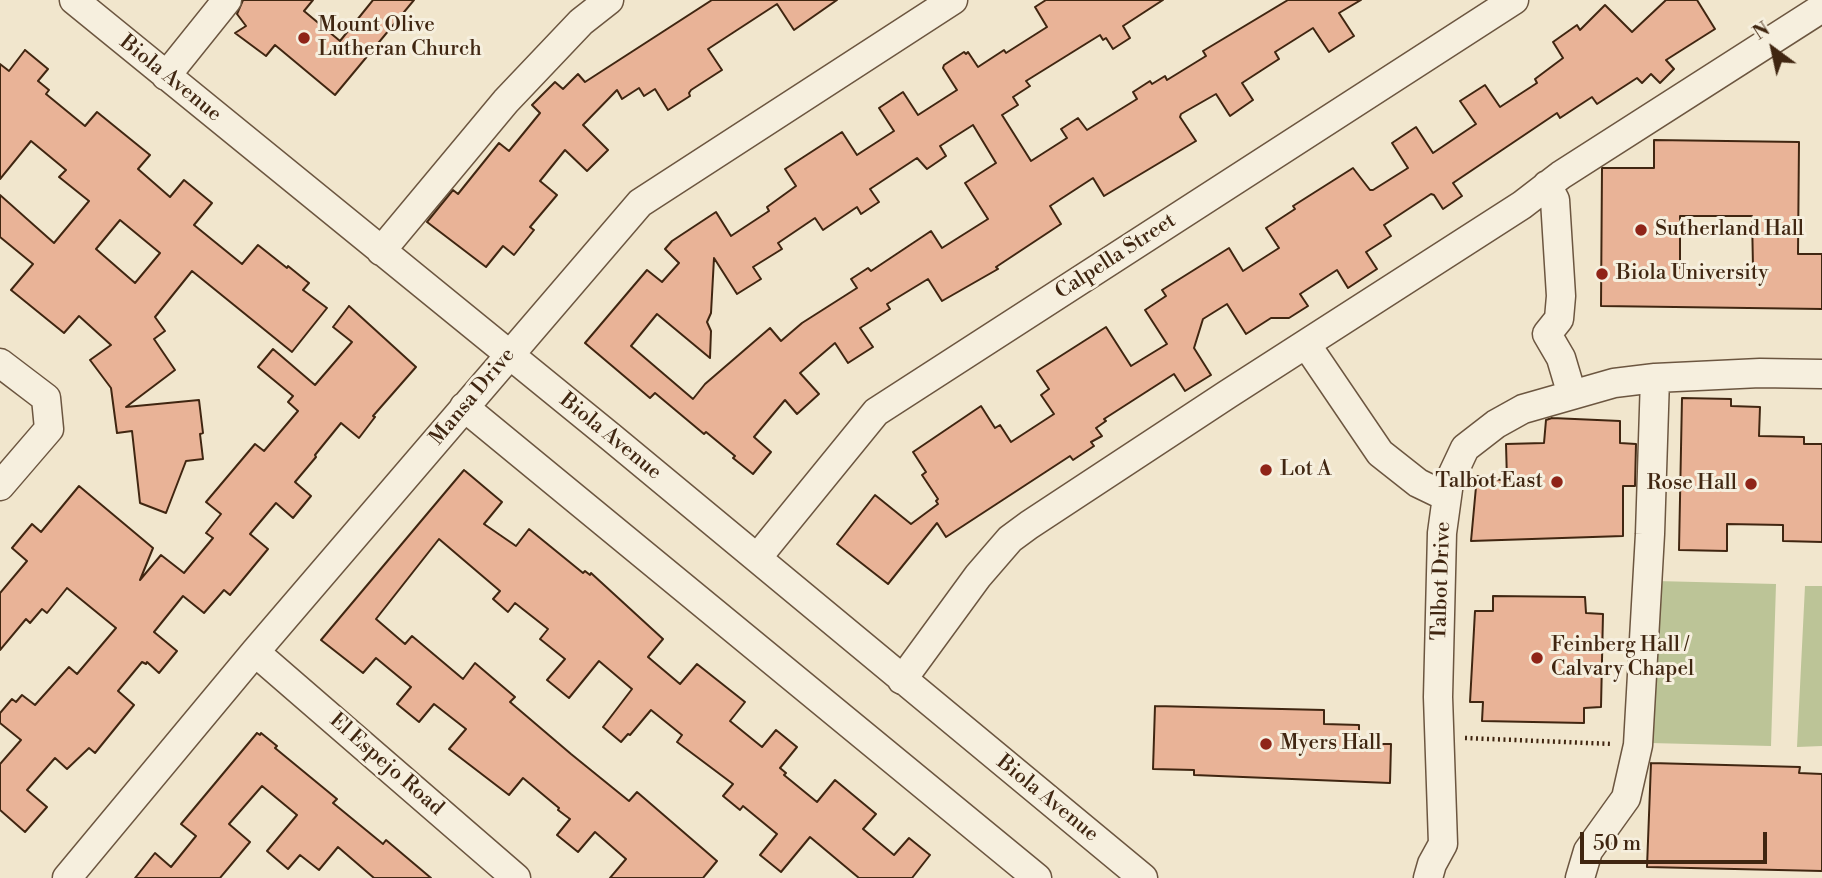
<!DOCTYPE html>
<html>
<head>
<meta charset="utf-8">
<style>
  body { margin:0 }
  #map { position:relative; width:1822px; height:878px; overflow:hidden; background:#f1e6cd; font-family:"Libre Bodoni",serif }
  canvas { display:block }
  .north { position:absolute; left:1738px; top:14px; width:70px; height:70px; -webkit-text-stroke:5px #f6efde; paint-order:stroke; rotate:327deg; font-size:19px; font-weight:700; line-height:28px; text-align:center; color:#402611 }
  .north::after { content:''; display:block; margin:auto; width:24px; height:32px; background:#402611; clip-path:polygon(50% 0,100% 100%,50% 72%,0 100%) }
  .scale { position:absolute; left:1580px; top:832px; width:187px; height:32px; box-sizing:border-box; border:4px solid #402611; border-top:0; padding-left:9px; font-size:21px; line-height:24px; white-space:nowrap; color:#402611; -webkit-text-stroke:5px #f6efde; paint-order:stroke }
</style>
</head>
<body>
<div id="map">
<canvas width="1822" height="878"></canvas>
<div class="north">N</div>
<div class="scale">50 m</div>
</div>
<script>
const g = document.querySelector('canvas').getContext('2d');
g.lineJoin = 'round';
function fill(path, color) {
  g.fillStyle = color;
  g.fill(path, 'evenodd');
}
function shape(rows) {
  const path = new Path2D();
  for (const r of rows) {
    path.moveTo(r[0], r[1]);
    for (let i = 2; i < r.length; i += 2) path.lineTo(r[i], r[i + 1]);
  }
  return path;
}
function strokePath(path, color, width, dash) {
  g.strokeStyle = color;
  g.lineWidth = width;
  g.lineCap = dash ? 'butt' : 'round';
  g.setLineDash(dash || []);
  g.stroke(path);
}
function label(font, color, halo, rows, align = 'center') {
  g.font = font + ' "Libre Bodoni",serif';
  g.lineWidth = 6;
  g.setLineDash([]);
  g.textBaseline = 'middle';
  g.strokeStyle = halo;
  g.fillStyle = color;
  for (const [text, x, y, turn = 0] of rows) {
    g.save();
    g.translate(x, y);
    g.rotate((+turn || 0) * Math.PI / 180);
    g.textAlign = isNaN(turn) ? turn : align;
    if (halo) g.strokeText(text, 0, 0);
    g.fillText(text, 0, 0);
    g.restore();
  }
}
fill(shape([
  [1656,581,1776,584,1771,746,1650,743],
  [1805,586,1822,586,1822,746,1797,747]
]), '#bcc497');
const building = shape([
  [243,0,313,0,304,11,340,41,373,0,414,0,335,95,275,45,266,56,235,33,246,26,237,14,243,0],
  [712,0,837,0,794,30,777,4,708,49,722,70,691,90,689,93,690,96,668,110,655,89,644,96,639,88,622,99,617,90,583,125,608,150,587,171,565,150,540,181,557,195,530,227,534,230,514,255,503,246,486,267,427,222,453,190,458,194,499,143,509,151,540,113,532,105,555,82,563,89,578,74,585,82,712,0],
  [1046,0,1163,0,1123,26,1130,38,1113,49,1106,38,1103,40,1100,35,1026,81,1030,86,1013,97,1018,105,1002,115,1031,161,1067,138,1061,129,1078,118,1087,130,1137,99,1133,92,1150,81,1152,84,1165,76,1167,80,1206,56,1203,51,1288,0,1361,0,1339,13,1354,36,1329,52,1313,28,1275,52,1279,59,1242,83,1253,100,1230,116,1216,94,1181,114,1180,117,1196,141,1104,196,1093,178,1050,206,1061,224,996,267,998,269,942,301,928,279,887,304,890,309,860,328,873,347,848,363,835,343,800,373,819,394,797,414,785,400,754,437,771,452,753,474,733,458,735,456,706,432,704,434,655,393,650,398,585,343,647,270,662,282,679,263,665,249,672,241,716,212,731,236,769,211,767,207,796,186,785,169,842,132,857,155,860,153,894,131,879,108,903,92,918,115,957,90,943,68,944,65,964,52,966,54,968,52,978,67,1004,50,1006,53,1047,27,1035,7,1046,0],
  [973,125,996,163,965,183,988,219,942,248,931,231,871,271,868,268,851,279,857,288,802,323,781,341,770,328,705,384,693,399,631,346,657,314,710,358,711,331,707,322,711,313,714,258,737,294,761,279,753,267,782,249,778,243,815,218,823,230,857,207,861,214,879,202,870,189,917,158,927,169,946,156,940,146,973,125],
  [1666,0,1697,0,1715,29,1666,60,1674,69,1660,83,1651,74,1642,83,1637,78,1597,104,1592,97,1560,118,1557,113,1453,183,1462,196,1443,209,1434,195,1431,194,1384,225,1391,236,1366,252,1377,269,1348,288,1337,270,1300,294,1308,306,1289,318,1271,318,1246,334,1227,304,1203,319,1194,348,1211,375,1185,391,1174,374,1104,419,1106,421,1096,428,1102,436,1091,442,1094,446,1073,460,1070,456,946,537,937,523,888,584,837,544,875,495,911,524,938,504,936,501,938,499,922,475,926,472,913,452,981,406,995,428,1000,425,1011,442,1054,414,1041,395,1049,389,1037,371,1106,327,1131,366,1167,344,1145,310,1166,296,1162,290,1229,248,1243,271,1279,248,1266,228,1295,209,1293,206,1353,168,1370,190,1373,190,1408,168,1392,143,1416,127,1433,153,1476,124,1460,101,1485,85,1500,107,1537,83,1535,79,1563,58,1553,42,1577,25,1580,30,1605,5,1632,32,1666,0],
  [25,50,48,69,38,81,49,90,46,94,85,126,97,112,129,138,150,155,138,169,170,197,184,180,212,203,194,225,242,264,258,245,287,268,288,266,309,283,303,290,327,308,292,352,192,271,155,317,165,331,154,339,175,370,126,407,199,400,203,433,200,434,203,459,186,461,166,513,140,503,132,431,117,433,111,388,90,360,111,345,79,316,64,333,11,290,33,264,0,237,0,195,54,243,89,201,59,177,66,170,31,141,0,179,0,64,9,71,25,50],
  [120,220,160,253,135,283,96,249,120,220],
  [1654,140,1799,142,1798,254,1822,254,1822,309,1601,306,1602,168,1654,168,1654,140],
  [1680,216,1752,216,1753,268,1680,268,1680,216],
  [349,306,416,367,373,416,375,417,359,438,341,423,315,455,316,457,295,482,311,496,293,518,276,503,250,534,268,549,230,595,224,590,204,613,183,596,154,632,177,651,159,673,147,662,146,664,142,662,118,691,134,705,95,753,89,748,67,769,55,758,27,790,47,807,25,832,0,810,0,764,21,740,0,723,0,713,12,699,16,702,22,695,35,705,69,667,77,674,116,628,67,588,47,613,42,609,30,623,26,619,0,650,0,593,27,561,12,548,32,524,41,532,79,486,153,548,140,580,161,555,184,573,213,538,206,533,221,514,206,502,255,444,264,451,298,411,288,402,293,396,258,367,273,349,315,385,352,342,333,327,349,306],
  [1682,398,1731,399,1731,406,1760,407,1759,436,1804,437,1804,444,1822,444,1822,542,1783,541,1783,525,1727,524,1727,551,1679,550,1682,398],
  [1552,418,1620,421,1620,443,1636,444,1635,486,1623,486,1623,536,1471,541,1477,476,1507,481,1506,444,1544,443,1546,420,1552,418],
  [464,470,502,502,484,524,516,546,529,529,583,573,585,571,590,575,591,573,663,639,648,657,680,684,697,664,745,702,730,721,762,747,776,730,797,747,780,768,786,773,784,775,817,802,835,780,876,814,863,829,894,855,909,838,930,855,912,878,859,878,810,837,781,872,760,855,777,834,743,806,740,810,723,796,733,784,677,742,682,735,651,710,630,735,628,734,621,742,603,727,632,689,599,661,569,698,547,680,565,659,540,639,548,629,515,603,508,612,493,599,500,591,439,539,376,619,405,644,412,636,463,679,475,663,515,697,510,702,571,754,629,801,637,792,717,861,703,878,610,878,626,859,595,832,578,852,557,835,570,819,558,810,559,808,523,778,509,795,449,749,466,729,434,704,419,722,397,704,411,687,376,658,363,673,321,640,464,470],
  [1493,596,1585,597,1586,613,1603,614,1601,707,1584,708,1584,723,1482,721,1483,702,1470,702,1475,611,1493,611,1493,596],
  [1155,706,1324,710,1324,724,1359,725,1359,740,1365,740,1365,744,1391,744,1390,783,1194,775,1194,770,1153,769,1155,706],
  [257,733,260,735,261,733,277,746,275,748,337,799,333,803,383,844,386,840,431,878,374,878,338,847,319,870,300,855,288,869,267,851,297,815,262,786,229,824,250,842,220,878,135,878,155,853,171,867,196,836,181,824,257,733],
  [1651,763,1800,767,1799,773,1822,774,1822,871,1647,867,1651,763]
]);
fill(building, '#e9b397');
strokePath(building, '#402611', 2);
const minor = shape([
  [74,0,612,438,1143,878],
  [166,76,227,0],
  [1547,185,1555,200,1561,296,1559,319,1547,334,1561,358,1572,395],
  [381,251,506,101,581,22,609,0],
  [1306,344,1380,453,1418,483,1447,497],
  [0,363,46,398,49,429,0,486],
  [464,407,1037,878],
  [757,558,876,412,1514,0],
  [255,652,516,878],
  [902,680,978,576,1010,539,1029,525,1228,394,1522,205,1561,175,1822,8],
  [67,878,255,652,640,203,953,0],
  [1428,878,1432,864,1443,844,1438,697,1442,533,1449,482,1465,448,1496,424,1523,409,1614,383,1655,378,1760,373,1822,374],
  [1580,878,1588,851,1626,798,1638,745,1650,534,1655,378]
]);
strokePath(minor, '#6c5640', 31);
strokePath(shape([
  [1465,738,1613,744]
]), '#402611', 4.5, [2, 3.5]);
strokePath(minor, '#f6efde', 28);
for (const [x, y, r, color] of [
  [304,38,7,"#8f2418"],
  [1641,230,7,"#8f2418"],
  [1602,274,7,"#8f2418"],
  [1266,470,7,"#8f2418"],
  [1557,482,7,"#8f2418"],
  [1751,484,7,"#8f2418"],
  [1537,658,7,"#8f2418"],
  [1266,744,7,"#8f2418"]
]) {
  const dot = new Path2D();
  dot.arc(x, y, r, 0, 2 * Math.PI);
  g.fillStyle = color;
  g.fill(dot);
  strokePath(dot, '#f6efde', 2.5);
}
label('21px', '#402611', '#f6efde', [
  ["Mount Olive",318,26],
  ["Lutheran Church",318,50],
  ["Sutherland Hall",1655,230],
  ["Biola University",1616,274],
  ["Lot A",1280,470],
  ["Talbot East",1543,482,"right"],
  ["Rose Hall",1737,484,"right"],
  ["Feinberg Hall /",1551,646],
  ["Calvary Chapel",1551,670],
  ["Myers Hall",1280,744]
], 'left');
label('21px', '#402611', '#f6efde', [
  ["Biola Avenue",170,79,39],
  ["Calpella Street",1116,257,-33],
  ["Mansa Drive",473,397,-50],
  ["Biola Avenue",610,437,39],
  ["Talbot Drive",1442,581,-88],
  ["El Espejo Road",386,765,41],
  ["Biola Avenue",1047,799,39]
]);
</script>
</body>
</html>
